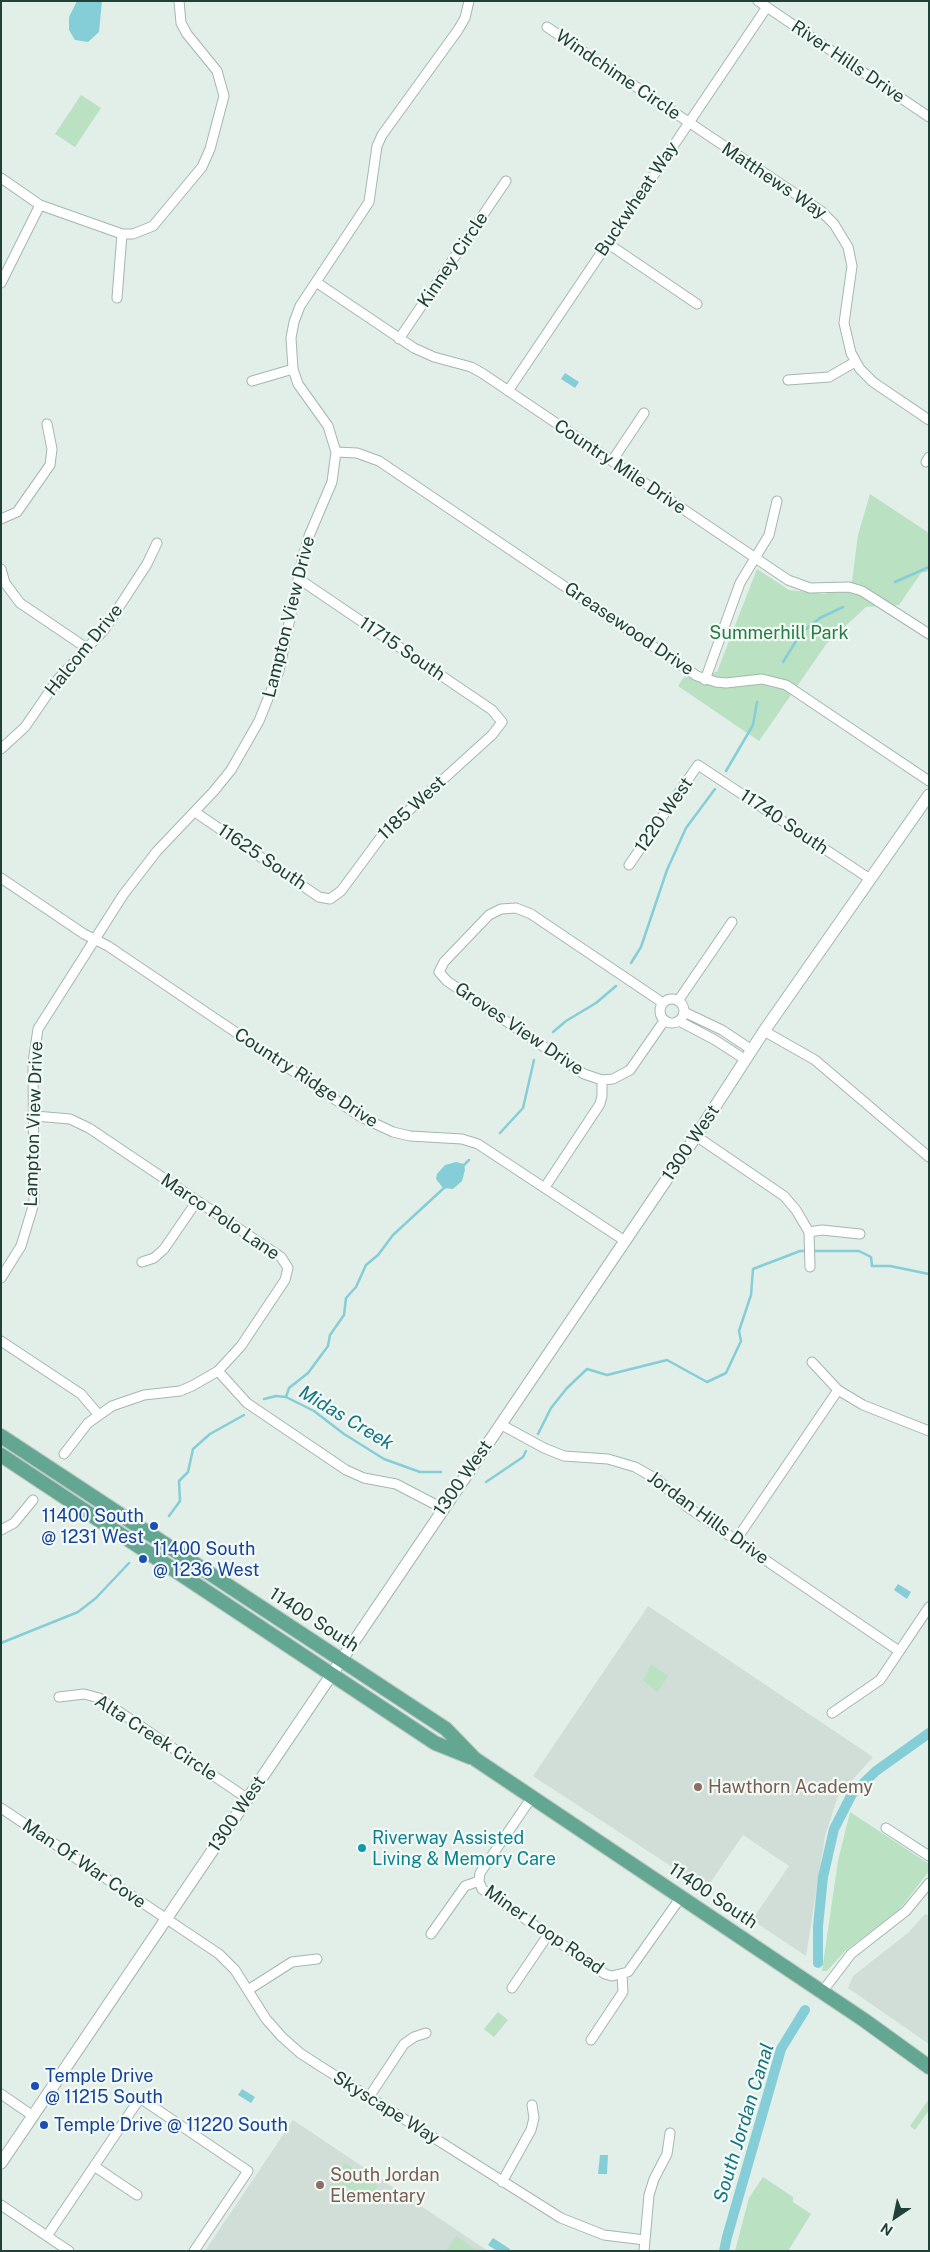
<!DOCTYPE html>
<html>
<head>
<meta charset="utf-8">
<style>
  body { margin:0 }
  #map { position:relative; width:930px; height:2252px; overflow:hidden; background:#e2eee8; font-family:"Public Sans",sans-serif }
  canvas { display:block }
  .frame { position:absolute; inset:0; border:2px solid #204137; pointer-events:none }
  .north { position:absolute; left:870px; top:2192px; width:50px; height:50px; -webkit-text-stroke:4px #f3faf6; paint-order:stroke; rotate:214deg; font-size:14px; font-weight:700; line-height:20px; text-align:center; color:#204137 }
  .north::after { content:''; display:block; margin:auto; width:18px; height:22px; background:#204137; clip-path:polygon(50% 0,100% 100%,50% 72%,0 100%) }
</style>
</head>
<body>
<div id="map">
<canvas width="930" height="2252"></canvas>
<div class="frame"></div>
<div class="north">N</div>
</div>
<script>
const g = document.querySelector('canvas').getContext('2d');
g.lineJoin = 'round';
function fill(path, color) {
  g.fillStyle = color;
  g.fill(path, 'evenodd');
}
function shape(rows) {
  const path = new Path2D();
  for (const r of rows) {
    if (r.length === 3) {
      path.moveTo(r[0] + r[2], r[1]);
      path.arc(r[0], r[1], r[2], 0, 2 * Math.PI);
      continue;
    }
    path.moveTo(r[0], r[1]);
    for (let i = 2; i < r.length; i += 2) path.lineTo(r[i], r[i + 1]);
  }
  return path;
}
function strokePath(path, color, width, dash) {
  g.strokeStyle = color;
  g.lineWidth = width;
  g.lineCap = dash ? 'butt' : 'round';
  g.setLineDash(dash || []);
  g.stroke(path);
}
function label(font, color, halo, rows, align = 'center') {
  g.font = font + ' "Public Sans",sans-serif';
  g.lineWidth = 4.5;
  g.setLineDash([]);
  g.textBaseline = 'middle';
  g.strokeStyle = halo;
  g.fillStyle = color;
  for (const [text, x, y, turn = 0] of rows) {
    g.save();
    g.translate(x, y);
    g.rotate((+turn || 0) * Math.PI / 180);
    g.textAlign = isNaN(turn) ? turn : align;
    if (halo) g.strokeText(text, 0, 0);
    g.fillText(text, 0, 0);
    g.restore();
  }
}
fill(shape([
  [648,1606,873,1757,838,1796,825,1836,806,1956,752,1920,789,1866,743,1835,706,1889,533,1776],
  [925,1914,929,1916,929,2044,848,1988,853,1976,908,1933],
  [293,2120,488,2251,205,2251]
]), '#d0ded7');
fill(shape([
  [81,95,101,108,75,147,55,134],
  [870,494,929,533,929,571,921,573,899,605,866,607,827,643,759,741,678,686,684,677,717,672,757,569,789,590,825,594,852,581,858,535],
  [651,1664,668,1676,657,1692,643,1680],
  [850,1812,929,1864,929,1871,899,1910,845,1951,827,1971,822,1971,838,1861],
  [498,2012,508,2020,494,2037,484,2029],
  [929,2099,929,2110,915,2130,910,2126],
  [345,2163,378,2186,368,2201,347,2187,340,2196,328,2188],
  [763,2177,793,2197,793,2202,811,2214,788,2251,735,2251,749,2198],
  [456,2236,478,2251,446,2251]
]), '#b9e1c2');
fill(shape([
  [77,1,102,1,99,32,88,42,75,40,69,30,69,17],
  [565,373,579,382,575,388,561,379],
  [456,1162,464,1164,465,1170,462,1181,453,1189,443,1188,436,1179,437,1174,445,1165],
  [898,1584,911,1592,907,1599,894,1590],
  [242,2089,255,2097,251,2103,238,2095],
  [600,2155,608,2155,607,2174,598,2174],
  [493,2238,510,2249,509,2251,497,2251,488,2245]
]), '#85ced7');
strokePath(shape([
  [895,582,929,567],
  [783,662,801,633,820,618,843,607],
  [726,771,753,725,757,702],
  [631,963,641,947,667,870,686,828,715,789],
  [553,1032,566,1021,596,1003,616,986],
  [500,1133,523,1108,534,1060],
  [463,1166,469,1160],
  [286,1397,289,1388,308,1373,328,1346,330,1335,344,1315,346,1298,356,1287,366,1265,378,1255,393,1235,445,1187],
  [264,1399,276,1396,286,1397,314,1411,344,1434,384,1459,420,1472,441,1472],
  [538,1434,551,1408,567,1388,587,1369,607,1375,667,1360,707,1382,726,1373,741,1341,739,1331,751,1295,753,1269,800,1251,859,1251,871,1257,872,1266,890,1266,929,1274],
  [486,1482,523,1457,526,1451],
  [169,1516,180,1501,179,1481,188,1472,193,1449,210,1434,244,1415],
  [1,1643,78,1612,96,1598,129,1563]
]), '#85ced7', 2.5);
strokePath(shape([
  [818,1963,818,1926,823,1877,834,1829,852,1794,876,1771,929,1733],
  [724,2251,727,2237,781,2049,805,2010]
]), '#85ced7', 10);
const minor = shape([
  [758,1,929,117],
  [547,27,821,211,834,224,848,247,852,266,844,323,851,353,860,369,873,382,929,420],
  [1,178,40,205,122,234,133,234,153,226,202,167,210,149,224,96,217,71,187,34,181,23,179,1],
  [607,243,697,304],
  [316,282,414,348,434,357,471,367,482,373,788,580,810,588,849,587,862,591,929,634],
  [1,283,40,205],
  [117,298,122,234],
  [399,339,506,181],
  [788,380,829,377,855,362],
  [252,381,293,369],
  [508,391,767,7],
  [336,452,357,453,379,461,697,676,716,682,726,683,762,679,786,685,929,781],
  [612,461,644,413],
  [926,462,929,457],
  [1,519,17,512,50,465,52,449,47,424],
  [1,569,5,583,20,603,88,649],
  [705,680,740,583,769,535,777,501],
  [1,749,25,727,58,679,104,630,147,564,157,543],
  [195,812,319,897,330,899,341,891,384,833,492,735,502,722,492,710,299,579],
  [629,865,698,765,870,879],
  [1,878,84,934,108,946,361,1117,393,1132,410,1136,462,1139,478,1144,625,1241],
  [672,1011,12],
  [678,1001,732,922],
  [663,1003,531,914,516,908,501,909,489,915,444,962,439,972,447,981,584,1074,602,1080,613,1079,630,1070,664,1021],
  [684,1012,722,1030,752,1050],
  [679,1021,715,1040,746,1060],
  [764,1031,815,1060,929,1157],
  [35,1116,70,1119,89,1128,281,1257,288,1268,285,1280,241,1346,218,1371,192,1386,180,1391,144,1395,112,1406,88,1423,64,1454],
  [696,1136,784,1196,796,1210,809,1232,810,1267],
  [545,1187,600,1104,602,1096,602,1080],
  [809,1232,822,1230,860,1234],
  [142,1262,154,1258,164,1249,197,1201],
  [1,1278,21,1246,34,1203,33,1062,38,1029,123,895,157,851,214,791,231,770,259,721,279,671,303,556,309,536,332,482,336,452,328,426,298,384,293,369,291,338,294,322,300,306,369,202,377,146,382,135,458,30,465,18,469,1],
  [1,1341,81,1394,98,1414],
  [812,1362,838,1390,863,1405,929,1431],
  [218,1371,247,1403,346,1470,364,1478,396,1484,442,1508],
  [500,1424,544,1448,564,1456,608,1459,635,1467,658,1480,686,1506,899,1651],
  [1,1530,14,1523,33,1500],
  [736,1540,838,1390],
  [59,1697,84,1694,99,1698,248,1799],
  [832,1713,880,1680,929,1607],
  [532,1797,480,1873,479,1881,482,1889,605,1974,612,1976,628,1972,681,1897],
  [1,1808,219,1954,235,1970,266,2019,282,2037,300,2053,320,2066,561,2218,604,2235,645,2240],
  [886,1828,929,1856],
  [431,1934,465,1886,479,1881],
  [512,1988,548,1935],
  [248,1990,292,1962,317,1959],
  [822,1992,851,1954,906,1911,929,1883],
  [591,2040,623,1992,622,1975],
  [1,2094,33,2116],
  [369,2097,404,2044,414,2037,426,2033],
  [94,2166,137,2195],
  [502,2182,531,2130,534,2118,532,2105],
  [1,2205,69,2251],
  [47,2236,140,2098,248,2171,194,2251],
  [644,2251,649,2195,654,2179,667,2154,670,2133]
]);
const tertiary = shape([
  [1,2163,696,1136,764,1031,929,795]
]);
const primary = shape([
  [1,1436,446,1729,475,1759,864,2020,929,2067],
  [1,1455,435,1743,470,1757]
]);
strokePath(minor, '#a4b7af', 11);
strokePath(tertiary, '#a4b7af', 13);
strokePath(primary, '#c1cac7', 16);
strokePath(minor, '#fff', 9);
strokePath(tertiary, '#fff', 11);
strokePath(primary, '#63a793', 14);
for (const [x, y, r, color] of [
  [154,1526,5,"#1a4fb4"],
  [143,1559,5,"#1a4fb4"],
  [698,1787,5,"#8d6e63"],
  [362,1848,5,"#0f9aa8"],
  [35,2086,5,"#1a4fb4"],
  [44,2125,5,"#1a4fb4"],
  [320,2185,5,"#8d6e63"]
]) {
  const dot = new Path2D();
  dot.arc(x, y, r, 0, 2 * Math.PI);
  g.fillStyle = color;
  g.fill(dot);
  strokePath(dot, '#f3faf6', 2);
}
label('18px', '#204137', '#f3faf6', [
  ["River Hills Drive",848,62,34],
  ["Windchime Circle",618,75,34],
  ["Matthews Way",774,181,34],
  ["Buckwheat Way",637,199,-56],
  ["Kinney Circle",453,260,-56],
  ["Country Mile Drive",620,467,34],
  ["Lampton View Drive",289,617,-76],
  ["Greasewood Drive",629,629,34],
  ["11715 South",402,649,34],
  ["Halcom Drive",84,650,-51],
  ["1185 West",412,808,-43],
  ["1220 West",664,815,-55],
  ["11740 South",784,822,34],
  ["11625 South",262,857,34],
  ["Groves View Drive",519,1029,34],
  ["Country Ridge Drive",306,1078,33],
  ["Lampton View Drive",34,1124,-88],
  ["1300 West",691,1143,-56],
  ["Marco Polo Lane",220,1217,34],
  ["1300 West",463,1478,-55],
  ["Jordan Hills Drive",708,1518,36],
  ["11400 South",314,1620,33],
  ["Alta Creek Circle",156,1738,33],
  ["1300 West",237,1814,-56],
  ["Man Of War Cove",84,1864,34],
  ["11400 South",713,1896,34],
  ["Miner Loop Road",544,1930,35],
  ["Skyscape Way",386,2108,32]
]);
label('18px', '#277b44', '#f3faf6', [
  ["Summerhill Park",779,633]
]);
label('18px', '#164399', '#f3faf6', [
  ["11400 South",144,1516,"right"],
  ["@ 1231 West",144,1537,"right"],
  ["11400 South",153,1549],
  ["@ 1236 West",153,1570],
  ["Temple Drive",45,2076],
  ["@ 11215 South",45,2097],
  ["Temple Drive @ 11220 South",54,2125]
], 'left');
label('18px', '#785e54', '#f3faf6', [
  ["Hawthorn Academy",708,1787],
  ["South Jordan",330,2175],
  ["Elementary",330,2196]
], 'left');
label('18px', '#0d838f', '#f3faf6', [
  ["Riverway Assisted",372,1838],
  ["Living & Memory Care",372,1859]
], 'left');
label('italic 19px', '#157482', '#f3faf6', [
  ["Midas Creek",346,1418,31],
  ["South Jordan Canal",744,2123,-73]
]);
</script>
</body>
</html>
